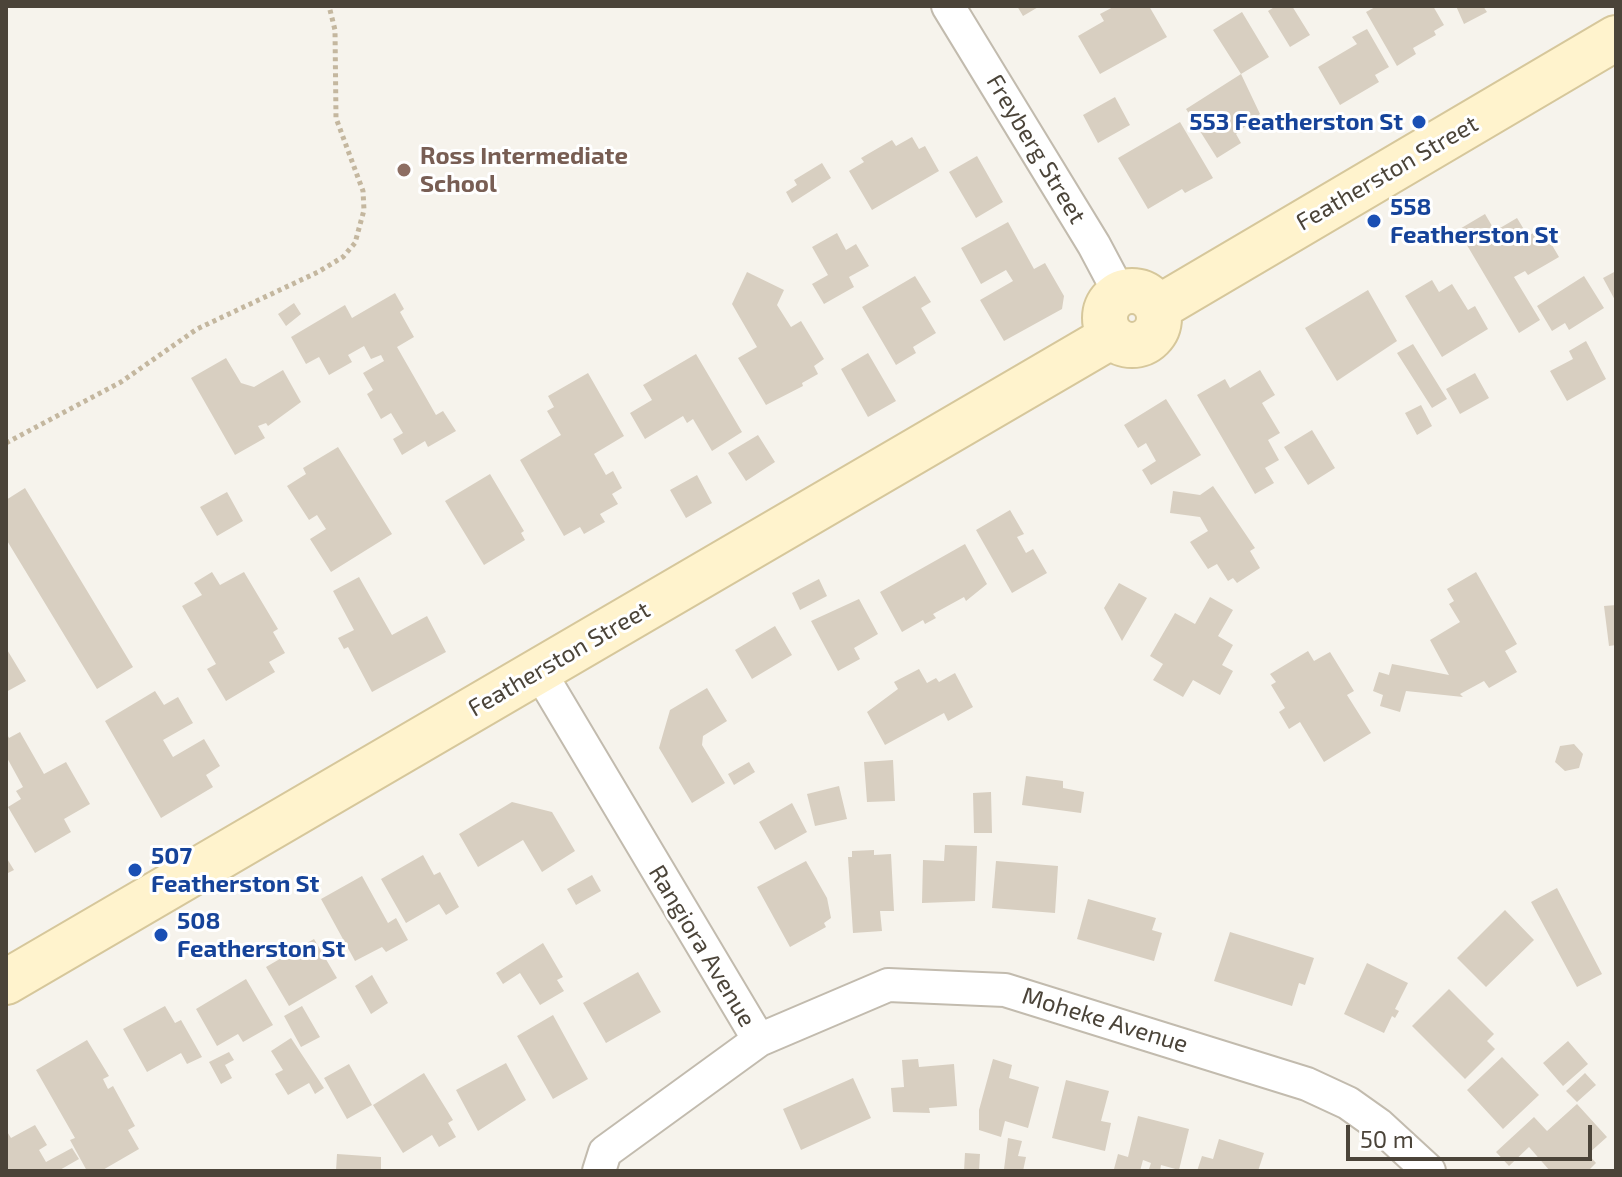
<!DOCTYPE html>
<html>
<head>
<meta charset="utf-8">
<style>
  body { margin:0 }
  #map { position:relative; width:1622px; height:1177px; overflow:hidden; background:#f6f3ec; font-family:"Exo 2",sans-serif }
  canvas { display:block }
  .frame { position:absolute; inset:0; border:8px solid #4b4439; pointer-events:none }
  .scale { position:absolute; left:1346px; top:1125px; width:246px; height:36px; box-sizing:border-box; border:4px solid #4b4439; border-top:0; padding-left:10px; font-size:24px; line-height:28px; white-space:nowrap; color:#4b4439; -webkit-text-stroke:6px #fff; paint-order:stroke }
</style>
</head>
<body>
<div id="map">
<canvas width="1622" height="1177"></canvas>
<div class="frame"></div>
<div class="scale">50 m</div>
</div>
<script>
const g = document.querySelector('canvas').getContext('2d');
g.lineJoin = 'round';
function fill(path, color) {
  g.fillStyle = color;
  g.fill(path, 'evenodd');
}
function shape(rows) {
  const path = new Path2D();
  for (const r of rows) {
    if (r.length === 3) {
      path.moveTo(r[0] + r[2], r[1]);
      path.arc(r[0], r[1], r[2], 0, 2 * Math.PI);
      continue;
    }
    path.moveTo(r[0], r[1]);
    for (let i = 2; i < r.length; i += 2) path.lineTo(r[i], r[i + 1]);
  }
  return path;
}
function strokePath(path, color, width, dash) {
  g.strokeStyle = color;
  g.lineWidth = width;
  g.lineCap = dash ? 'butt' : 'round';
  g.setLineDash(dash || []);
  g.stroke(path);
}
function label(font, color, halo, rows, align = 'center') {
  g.font = font + ' "Exo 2",sans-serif';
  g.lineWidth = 6;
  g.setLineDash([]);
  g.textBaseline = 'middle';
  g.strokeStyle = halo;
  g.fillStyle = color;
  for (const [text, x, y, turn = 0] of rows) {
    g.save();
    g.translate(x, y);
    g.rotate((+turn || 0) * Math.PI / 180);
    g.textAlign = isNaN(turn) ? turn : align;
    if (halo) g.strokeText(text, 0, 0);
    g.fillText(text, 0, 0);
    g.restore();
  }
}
fill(shape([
  [1017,6,1040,6,1023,16],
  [1115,6,1149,6,1167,37,1100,74,1078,36,1104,21,1100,14],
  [1276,6,1292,6,1310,35,1290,47,1268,11],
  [1377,6,1433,6,1444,25,1434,31,1436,35,1413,48,1416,54,1397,66,1366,12],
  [1456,6,1483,6,1487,12,1464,24],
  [1242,12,1269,57,1241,74,1213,30],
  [1367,29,1389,67,1375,75,1379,82,1340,105,1318,67,1357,44,1352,37],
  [1241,74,1260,114,1236,134,1241,143,1217,158,1186,109],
  [1115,97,1130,125,1098,143,1083,115],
  [1180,122,1213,178,1185,193,1182,189,1148,209,1118,158],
  [912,137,919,149,925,146,939,171,872,210,849,171,864,162,861,158,892,140,896,146],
  [977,156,1003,202,976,218,949,172],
  [822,163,831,178,792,203,786,192,797,185,794,180],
  [1485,214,1495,231,1517,218,1528,236,1542,228,1559,257,1528,275,1525,271,1514,277,1540,320,1519,333,1458,230],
  [1008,222,1034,269,1045,263,1064,296,1062,309,1004,341,980,300,1013,281,1006,270,981,284,961,248],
  [837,233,846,250,856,244,869,266,849,277,854,287,824,304,812,284,828,275,812,247],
  [1616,271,1616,302,1603,278],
  [747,272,784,290,777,305,791,327,801,321,824,359,814,366,818,374,802,383,803,386,766,405,738,358,757,347,732,304],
  [915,276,931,302,921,308,936,333,913,347,916,353,896,365,862,307],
  [1584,276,1604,308,1569,330,1565,323,1552,331,1537,306],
  [1432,280,1439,292,1452,284,1468,310,1475,306,1488,329,1442,357,1405,296],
  [1368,290,1397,341,1337,381,1305,328],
  [395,293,404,309,400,312,414,337,397,347,436,415,443,411,456,431,428,447,425,441,402,455,393,439,403,433,391,413,381,419,367,394,373,390,363,373,384,361,381,355,371,359,364,346,348,355,352,362,329,375,319,357,306,364,291,337,345,305,352,318],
  [294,303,301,314,286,326,278,314],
  [1586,341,1606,379,1567,401,1550,371,1573,359,1569,351],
  [1413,344,1447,399,1432,408,1397,353],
  [868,353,896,401,868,417,841,369],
  [696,354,742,432,712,451,693,419,687,423,683,416,645,439,630,413,652,400,643,385],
  [226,358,241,383,254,387,283,370,301,402,268,426,266,423,258,426,265,438,235,455,191,378],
  [1260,370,1275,395,1262,403,1280,433,1268,440,1279,460,1265,468,1274,483,1255,494,1197,395,1225,379,1230,388],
  [588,373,624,436,594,454,606,475,613,471,622,488,612,494,618,504,600,514,605,522,584,534,580,527,564,536,520,460,561,435,547,411,554,407,548,396],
  [1475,373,1489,398,1460,414,1446,389],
  [1166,399,1201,455,1151,485,1142,470,1156,461,1146,443,1138,448,1124,425],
  [1421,405,1432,426,1417,435,1405,413],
  [1312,430,1335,468,1308,485,1284,447],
  [758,435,775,462,746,481,728,453],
  [338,447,392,534,331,572,310,539,326,529,317,515,309,520,287,486,306,474,303,468],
  [490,474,524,531,521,533,525,540,484,565,445,501],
  [697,475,712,503,686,518,670,490],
  [1213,486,1255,548,1250,551,1260,568,1237,583,1233,578,1228,581,1217,564,1208,569,1190,542,1208,531,1200,517,1170,513,1173,491,1200,495],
  [25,488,133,667,97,689,6,539,6,500],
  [227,492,243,521,217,536,200,507],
  [1010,510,1024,534,1017,537,1026,553,1033,549,1047,573,1012,593,976,530],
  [965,544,987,584,966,601,964,597,933,614,936,618,925,624,923,620,902,632,880,592],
  [212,572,220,585,244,572,278,629,273,632,285,653,269,662,275,672,226,701,207,669,216,664,182,606,202,595,194,583],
  [1476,572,1517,644,1505,651,1517,672,1489,688,1484,681,1460,694,1463,697,1406,691,1400,712,1380,706,1383,695,1373,691,1379,672,1389,675,1392,664,1449,675,1430,640,1460,622,1449,604,1454,601,1447,589],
  [359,577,392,635,427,616,446,652,372,692,348,647,344,649,338,638,354,630,333,591],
  [819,579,827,596,800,610,792,593],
  [1119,583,1147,598,1122,641,1104,608],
  [1210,597,1233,610,1218,636,1233,645,1222,665,1233,671,1220,695,1193,680,1183,697,1153,680,1163,664,1150,656,1175,613,1195,624],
  [859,599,878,634,854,648,860,659,838,671,811,621],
  [1616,605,1616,645,1609,646,1604,606],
  [775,626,792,655,752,679,735,650],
  [6,648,26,681,6,692],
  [1308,651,1314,661,1330,652,1354,691,1347,695,1371,733,1324,762,1300,722,1289,729,1279,712,1285,708,1271,685,1276,682,1270,674],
  [919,669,927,683,936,678,939,682,955,673,973,707,948,721,944,713,885,745,867,712,898,689,894,682],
  [707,688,727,721,703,736,702,745,725,783,692,803,659,748,670,710],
  [155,691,164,705,178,697,193,723,163,740,173,757,204,739,220,766,206,775,213,787,161,818,105,721],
  [6,732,9,738,20,732,44,774,66,762,90,804,64,819,71,832,35,853,8,807,21,799,16,791,23,787,6,756],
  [1574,744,1583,754,1579,768,1565,771,1555,762,1560,746],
  [893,760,895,801,867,802,864,762],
  [749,762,755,772,734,785,728,774],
  [1026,776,1063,781,1063,788,1084,792,1081,813,1022,805],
  [839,786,847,819,815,826,807,794],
  [991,792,992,833,974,833,973,793],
  [512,802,552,812,575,851,542,872,523,840,478,867,459,834],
  [792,803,807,832,775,850,759,822],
  [945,845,977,846,975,901,922,903,923,860,944,861],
  [874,850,874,855,891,854,894,911,880,911,882,931,853,933,848,857,852,857,852,851],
  [423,855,434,875,440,872,459,907,446,915,439,904,406,923,381,879],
  [6,857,14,870,6,874],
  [806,861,827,898,831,918,824,923,826,927,790,947,757,887],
  [996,861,1058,866,1055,913,992,908],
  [592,875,601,891,576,905,567,889],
  [362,876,388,923,396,918,408,940,386,952,382,947,355,961,321,899],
  [1557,888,1602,974,1577,987,1531,902],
  [1088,899,1156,918,1152,930,1162,933,1154,961,1077,939],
  [1505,910,1534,940,1486,987,1457,958],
  [1230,932,1314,958,1305,985,1299,983,1292,1006,1214,981],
  [314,939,337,978,289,1006,266,967],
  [543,943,563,977,557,980,564,991,540,1005,520,973,503,984,496,973],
  [1367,963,1408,983,1395,1009,1399,1011,1395,1018,1392,1016,1384,1033,1344,1014],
  [638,972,661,1012,606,1043,583,1003],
  [372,975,388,1003,371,1014,355,986],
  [246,979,273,1025,243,1042,238,1034,217,1046,196,1009],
  [1449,989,1494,1034,1487,1041,1495,1049,1465,1079,1412,1026],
  [165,1006,175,1023,181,1020,202,1057,187,1064,181,1053,147,1072,123,1029],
  [302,1006,320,1037,301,1047,284,1016],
  [553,1015,588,1079,553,1099,517,1036],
  [291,1038,324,1088,315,1094,309,1083,288,1095,275,1074,283,1070,271,1051],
  [87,1040,109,1076,103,1079,108,1089,113,1086,135,1126,128,1130,139,1149,101,1171,87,1171,70,1140,75,1138,36,1070],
  [1568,1041,1588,1064,1563,1086,1543,1063],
  [229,1052,234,1060,225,1065,232,1078,221,1084,209,1062],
  [1502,1057,1539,1095,1503,1129,1467,1090],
  [918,1059,919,1067,954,1064,957,1106,929,1108,930,1113,893,1112,891,1088,904,1087,902,1060],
  [993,1059,1012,1065,1009,1078,1039,1087,1028,1128,1005,1121,1001,1137,979,1130,979,1110],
  [506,1063,526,1100,478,1131,456,1090],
  [349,1064,372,1105,347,1119,324,1078],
  [424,1073,453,1120,448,1123,456,1137,439,1147,432,1135,403,1153,373,1105],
  [1585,1073,1596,1085,1577,1102,1566,1091],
  [853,1078,871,1118,801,1150,783,1109],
  [1066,1080,1109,1091,1101,1121,1111,1123,1105,1151,1052,1138],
  [1577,1104,1607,1137,1588,1154,1596,1163,1588,1171,1550,1171,1529,1147,1509,1166,1496,1152,1534,1117,1547,1131],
  [1138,1116,1189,1129,1179,1170,1161,1165,1160,1171,1155,1171,1149,1169,1151,1163,1143,1160,1140,1171,1114,1169,1118,1154,1128,1157],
  [35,1125,47,1145,39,1150,46,1162,72,1148,79,1159,58,1171,6,1171,6,1130,11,1138],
  [1008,1138,1022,1141,1018,1156,1026,1157,1023,1171,1004,1169],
  [1219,1139,1264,1153,1258,1171,1197,1171,1202,1156,1213,1159],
  [965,1153,980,1154,979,1171,964,1171],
  [337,1154,381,1157,381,1171,336,1171]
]), '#d8cfc1');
const minor = shape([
  [948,6,1094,245,1120,294],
  [539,671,759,1040],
  [599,1171,605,1152,759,1040,888,985,1005,990,1307,1084,1348,1103,1379,1125,1429,1171]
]);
const secondary = shape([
  [1132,318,27],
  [1158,308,1616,38],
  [6,982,1112,336]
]);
strokePath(minor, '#c2bbae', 36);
strokePath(secondary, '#d6c79b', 48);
strokePath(shape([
  [6,443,121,382,197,329,318,272,343,257,355,243,364,210,363,191,336,118,335,30,329,6]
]), '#c4b79f', 5, [4, 4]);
strokePath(minor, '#fff', 32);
strokePath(secondary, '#fff3cd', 44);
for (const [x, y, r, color] of [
  [1419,122,8,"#1a4fb4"],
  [404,170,8,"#8d6e63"],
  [1374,221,8,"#1a4fb4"],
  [135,870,8,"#1a4fb4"],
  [161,935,8,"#1a4fb4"]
]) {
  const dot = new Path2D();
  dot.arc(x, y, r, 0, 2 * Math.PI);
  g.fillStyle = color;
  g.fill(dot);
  strokePath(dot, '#fff', 3);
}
label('bold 24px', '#164399', '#fff', [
  ["553 Featherston St",1403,122,"right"],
  ["558",1390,207],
  ["Featherston St",1390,235],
  ["507",151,856],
  ["Featherston St",151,884],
  ["508",177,921],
  ["Featherston St",177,949]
], 'left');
label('24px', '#4b4439', '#fff', [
  ["Freyberg Street",1036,149,59],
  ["Featherston Street",1387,173,-30],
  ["Featherston Street",559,659,-30],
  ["Rangiora Avenue",702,946,59],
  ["Moheke Avenue",1105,1020,17]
]);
label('bold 24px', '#785e54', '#fff', [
  ["Ross Intermediate",420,156],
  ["School",420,184]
], 'left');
</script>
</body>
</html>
